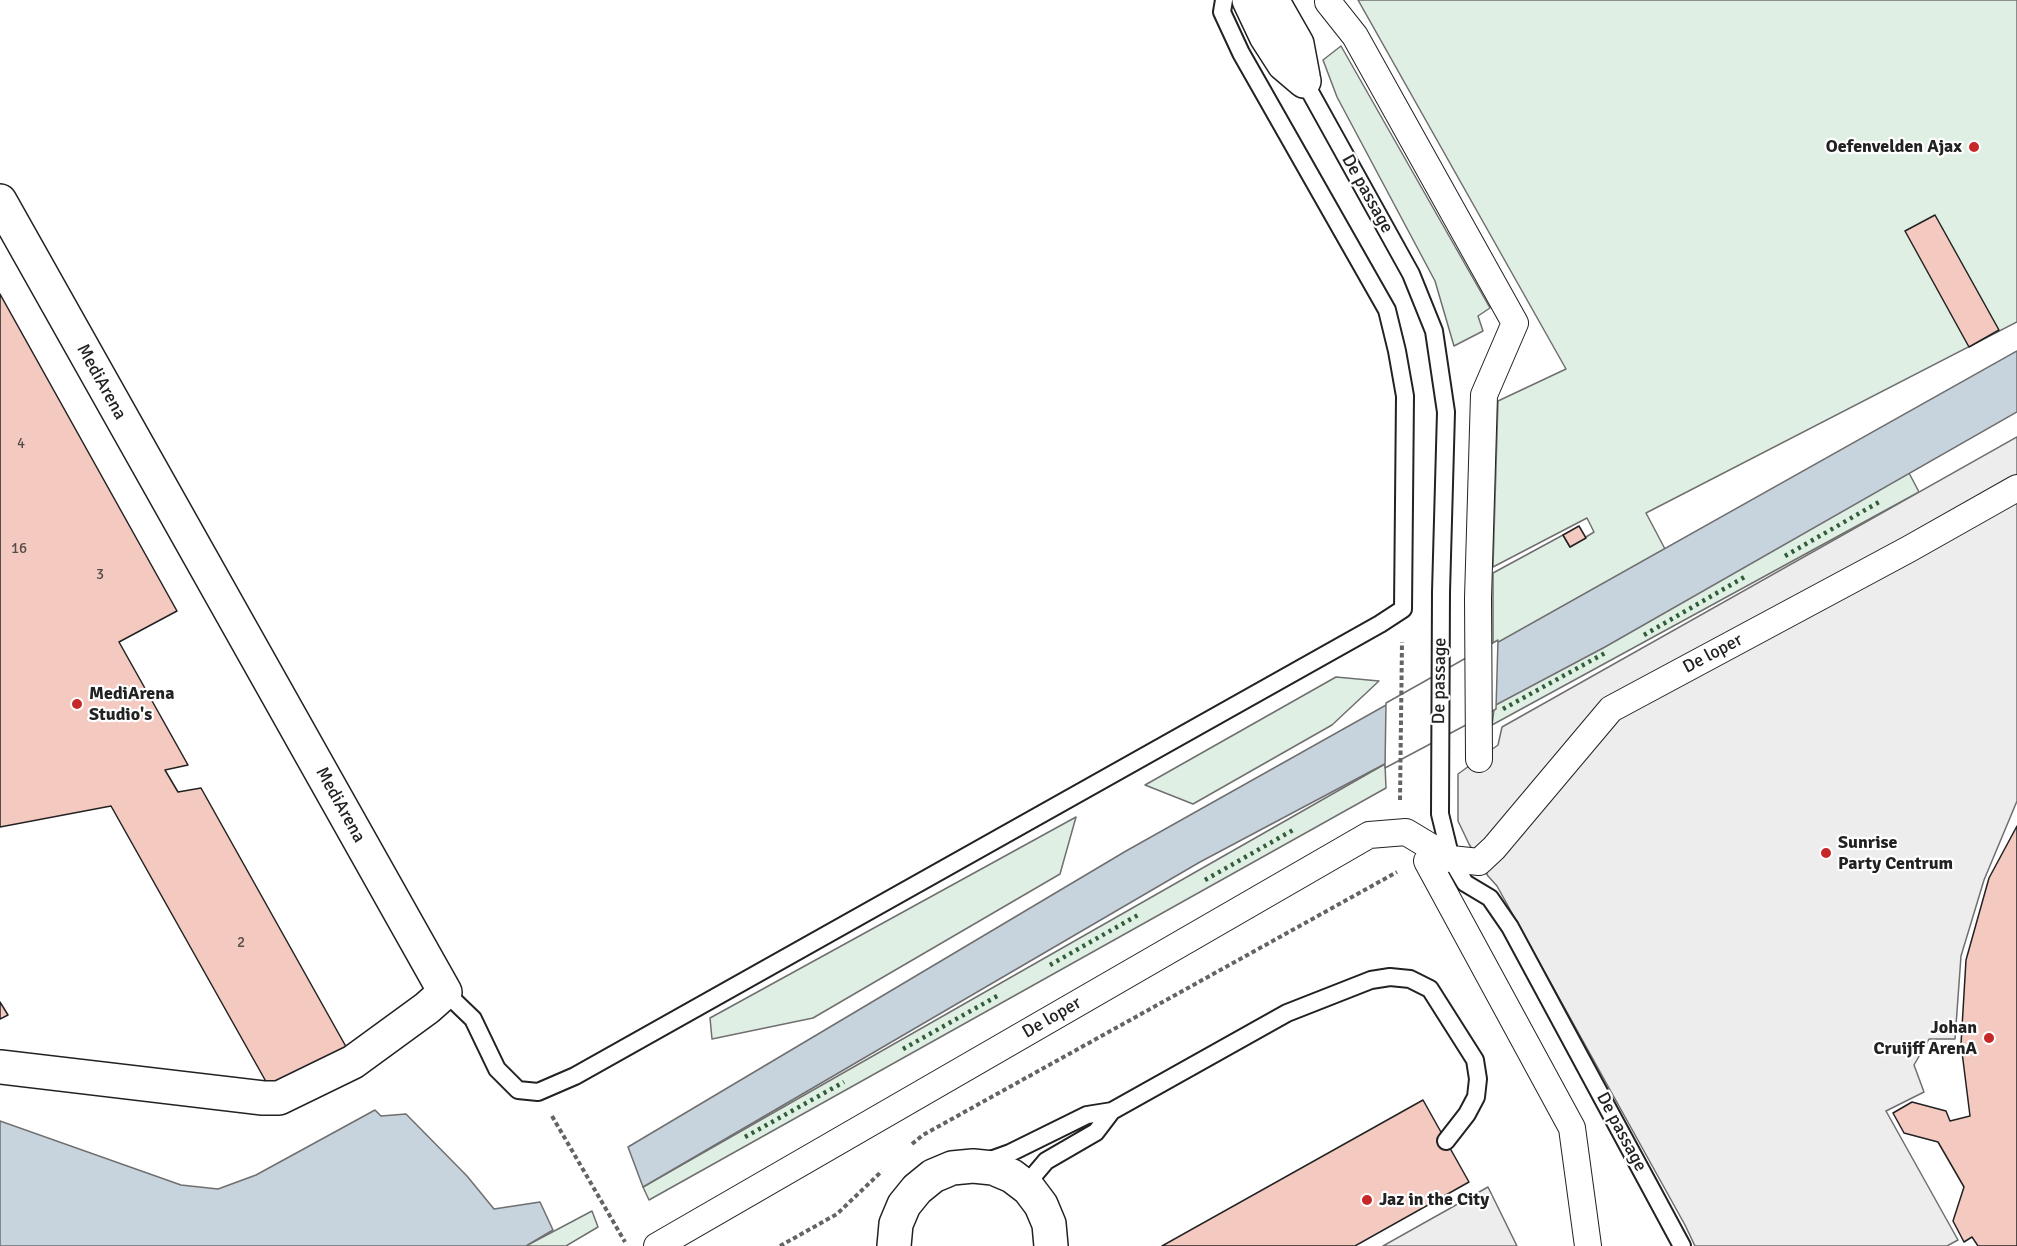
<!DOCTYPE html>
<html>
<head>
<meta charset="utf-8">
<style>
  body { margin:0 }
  canvas { display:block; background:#fff }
</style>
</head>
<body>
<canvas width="2017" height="1246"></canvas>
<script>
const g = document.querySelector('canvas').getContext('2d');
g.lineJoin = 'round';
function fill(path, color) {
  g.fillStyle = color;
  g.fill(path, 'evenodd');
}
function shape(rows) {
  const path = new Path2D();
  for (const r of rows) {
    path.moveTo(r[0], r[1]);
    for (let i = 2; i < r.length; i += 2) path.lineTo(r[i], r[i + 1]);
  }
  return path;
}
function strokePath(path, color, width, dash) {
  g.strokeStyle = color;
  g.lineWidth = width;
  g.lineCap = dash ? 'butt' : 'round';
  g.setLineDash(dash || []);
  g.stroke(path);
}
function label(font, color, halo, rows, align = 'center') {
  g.font = font + ' Signika,sans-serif';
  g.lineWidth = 4.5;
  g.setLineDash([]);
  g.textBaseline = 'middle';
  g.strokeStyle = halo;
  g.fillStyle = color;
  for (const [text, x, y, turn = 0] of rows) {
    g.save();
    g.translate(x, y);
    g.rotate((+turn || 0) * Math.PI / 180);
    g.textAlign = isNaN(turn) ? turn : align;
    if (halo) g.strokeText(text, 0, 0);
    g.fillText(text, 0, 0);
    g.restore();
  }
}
const green = shape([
  [1358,0,2017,0,2017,322,1646,513,1665,549,1493,646,1493,573,1563,535,1570,547,1594,532,1587,518,1493,567,1498,401,1566,369,1358,0],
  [1341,46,1490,308,1478,316,1483,331,1454,346,1435,281,1337,97,1323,60,1341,46],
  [1908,471,1919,492,1492,725,1495,702,1908,471],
  [1336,677,1379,681,1332,725,1193,804,1145,785,1336,677],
  [1385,764,1386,788,649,1200,643,1187,1385,764],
  [1076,817,1060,874,813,1018,712,1039,710,1018,1076,817],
  [592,1211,598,1227,566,1246,526,1246,592,1211]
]);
fill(green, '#e0efe3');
strokePath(green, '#6f6f6f', 1.5);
const parking = shape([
  [2017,437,2017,801,1984,880,1961,956,1955,1039,1929,1039,1914,1065,1924,1092,1886,1111,1958,1240,1947,1246,1695,1246,1685,1225,1497,886,1488,876,1469,844,1458,821,1458,774,1498,745,1502,727,2017,437],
  [1488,1187,1517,1246,1383,1246,1488,1187]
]);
fill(parking, '#ededed');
strokePath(parking, '#6f6f6f', 1.5);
const water = shape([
  [2017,351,2017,412,1605,647,1200,862,643,1187,628,1147,1126,851,2017,351],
  [375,1110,381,1116,406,1114,467,1176,494,1209,540,1202,553,1230,526,1246,0,1246,0,1121,181,1185,218,1189,256,1175,375,1110]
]);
fill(water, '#c7d3dd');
strokePath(water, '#6f6f6f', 1.5);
const pier = shape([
  [1498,640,1496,709,1385,768,1386,703,1498,640]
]);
fill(pier, '#fff');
strokePath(pier, '#6f6f6f', 1.5);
const building = shape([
  [1935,215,1999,330,1969,347,1905,231,1935,215],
  [0,294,177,611,119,642,188,765,165,770,178,792,201,788,349,1052,273,1094,111,806,0,827,0,294],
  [1579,526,1586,538,1570,547,1563,535,1579,526],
  [2017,826,2017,1246,1978,1246,1972,1237,1964,1242,1953,1221,1964,1187,1938,1142,1904,1133,1893,1113,1912,1102,1946,1111,1950,1121,1970,1116,1961,1044,1966,960,1989,878,2017,826],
  [0,1002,8,1015,0,1019,0,1002],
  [1423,1100,1469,1182,1355,1246,1162,1246,1423,1100]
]);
fill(building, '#f3c9c0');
strokePath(building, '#222', 1.5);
const service = shape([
  [1304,81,1411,274,1434,331,1446,412,1441,592,1440,814,1451,859,1465,883,1490,898,1510,927,1682,1246],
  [445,992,473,1019,497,1069,518,1090,538,1092,575,1076,1380,624,1403,609,1405,396,1397,351,1387,310,1241,53,1222,12,1224,0],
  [985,1162,1010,1153,1087,1115,1112,1111,1287,1013,1371,980,1390,977,1410,979,1430,989,1475,1060,1478,1079,1476,1097,1467,1114,1446,1141],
  [1029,1189,1035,1174,1046,1161,1096,1132,1112,1111]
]);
const pedestrian = shape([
  [1328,2,1355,36,1515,323,1484,395,1478,598,1479,759],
  [1427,861,1572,1128,1588,1246],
  [657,1246,1369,835,1406,832,1451,859,1479,862,1494,848,1611,709,1909,549,2017,488]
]);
const minor = shape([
  [1249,0,1266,36,1284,64,1304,81],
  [1272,0,1297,44,1303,76],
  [0,201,445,992,427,1008,353,1062,279,1098,263,1098,0,1067]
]);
const secondary = shape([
  [894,1246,896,1224,904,1205,917,1189,933,1176,952,1168,973,1166,993,1168,1012,1176,1029,1189,1041,1205,1049,1224,1051,1246]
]);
strokePath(service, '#222', 20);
strokePath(pedestrian, '#222', 28);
strokePath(minor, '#222', 36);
strokePath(secondary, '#222', 36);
strokePath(shape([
  [1400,800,1402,642],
  [552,1116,625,1242],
  [912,1144,923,1135,1397,872],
  [780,1246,837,1214,882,1171]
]), '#646464', 4, [4.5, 3]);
strokePath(service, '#fff', 16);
strokePath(pedestrian, '#fff', 26);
strokePath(minor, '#fff', 33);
strokePath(secondary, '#fff', 33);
strokePath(shape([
  [1785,556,1879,502],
  [1644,635,1748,575],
  [1503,709,1605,653],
  [1205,880,1293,830],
  [1050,965,1138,915],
  [903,1049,999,995],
  [745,1137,844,1082]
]), '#2f5e38', 4.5, [3, 4.5]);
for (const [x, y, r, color] of [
  [1974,147,6,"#c62828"],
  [77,704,6,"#c62828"],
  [1826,853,6,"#c62828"],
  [1989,1038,6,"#c62828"],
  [1367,1200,6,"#c62828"]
]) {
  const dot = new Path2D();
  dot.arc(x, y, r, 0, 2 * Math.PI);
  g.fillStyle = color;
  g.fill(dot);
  strokePath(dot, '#fff', 2);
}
label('15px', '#564c4a', null, [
  ["4",21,444],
  ["16",19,549],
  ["3",100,575],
  ["2",241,943]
]);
label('bold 18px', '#222', '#fff', [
  ["Oefenvelden Ajax",1962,147,"right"],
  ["MediArena",89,694],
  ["Studio's",89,715],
  ["Sunrise",1838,843],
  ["Party Centrum",1838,864],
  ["Johan",1977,1028,"right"],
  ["Cruijff ArenA",1977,1049,"right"],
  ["Jaz in the City",1379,1200]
], 'left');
label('18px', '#222', '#fff', [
  ["De passage",1367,194,61],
  ["MediArena",101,382,61],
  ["De loper",1713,654,-28],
  ["De passage",1440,681,-89],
  ["MediArena",340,805,61],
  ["De loper",1052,1018,-30],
  ["De passage",1621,1132,62]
]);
</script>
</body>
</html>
